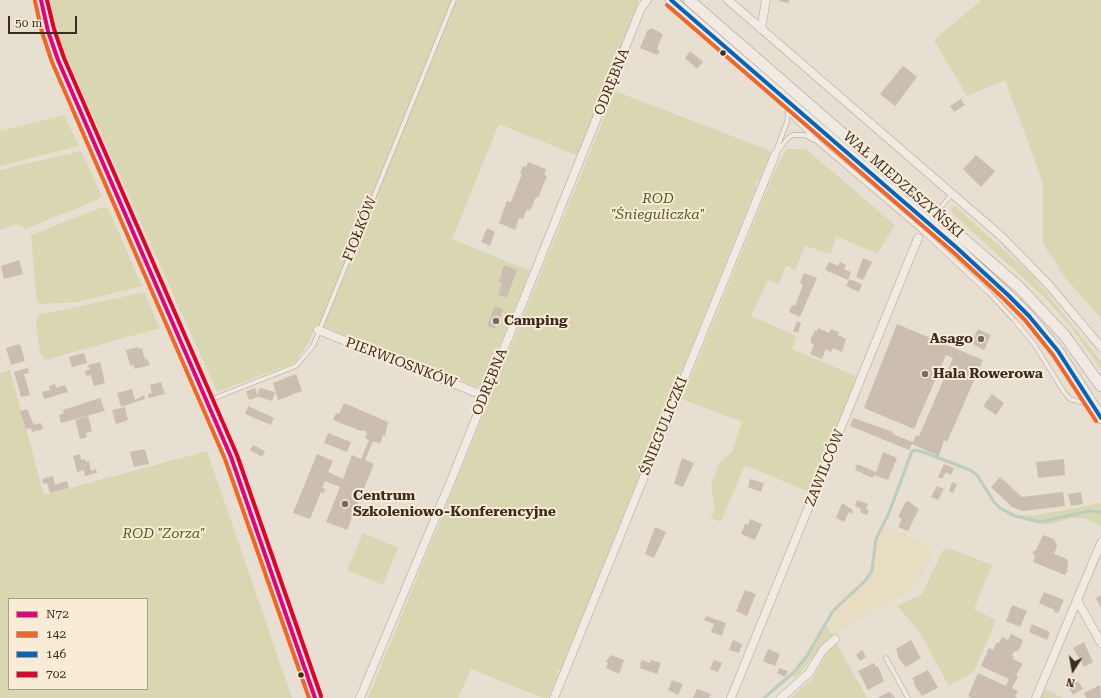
<!DOCTYPE html>
<html>
<head>
<meta charset="utf-8">
<style>
  body { margin:0 }
  #map { position:relative; width:1101px; height:698px; overflow:hidden; background:#e7dfd1; font-family:"Roboto Serif",serif }
  canvas { display:block }
  .legend { position:absolute; left:8px; top:598px; width:140px; height:92px; box-sizing:border-box; background:#f8ecd7; border:1px solid #ad9f8d; margin:0; padding:5px 7px; list-style:none; font-size:12px; color:#3d2b1f }
  .legend li { display:flex; align-items:center; gap:8px; height:20px }
  .legend b { width:20px; border:1px solid #ad9f8d }
  .north { position:absolute; left:1053px; top:650px; width:40px; height:40px; -webkit-text-stroke:3px #f8ecd7; paint-order:stroke; rotate:191deg; font-size:11px; font-weight:700; line-height:16px; text-align:center; color:#3d2b1f }
  .north::after { content:''; display:block; margin:auto; width:14px; height:18px; background:#3d2b1f; clip-path:polygon(50% 0,100% 100%,50% 72%,0 100%) }
  .scale { position:absolute; left:8px; top:16px; width:69px; height:18px; box-sizing:border-box; border:2px solid #3d2b1f; border-top:0; padding-left:5px; font-size:12px; line-height:14px; white-space:nowrap; color:#3d2b1f; -webkit-text-stroke:3px #f8ecd7; paint-order:stroke }
</style>
</head>
<body>
<div id="map">
<canvas width="1101" height="698"></canvas>
<ul class="legend">
<li><b style="height:5px;background:#e5007d"></b>N72</li>
<li><b style="height:5px;background:#f26522"></b>142</li>
<li><b style="height:5px;background:#0065bd"></b>146</li>
<li><b style="height:5px;background:#e4002b"></b>702</li>
</ul>
<div class="north">N</div>
<div class="scale">50 m</div>
</div>
<script>
const g = document.querySelector('canvas').getContext('2d');
g.lineJoin = 'round';
function fill(path, color) {
  g.fillStyle = color;
  g.fill(path, 'evenodd');
}
function shape(rows) {
  const path = new Path2D();
  for (const r of rows) {
    path.moveTo(r[0], r[1]);
    for (let i = 2; i < r.length; i += 2) path.lineTo(r[i], r[i + 1]);
  }
  return path;
}
function strokePath(path, color, width, dash) {
  g.strokeStyle = color;
  g.lineWidth = width;
  g.lineCap = dash ? 'butt' : 'round';
  g.setLineDash(dash || []);
  g.stroke(path);
}
function label(font, color, halo, rows, align = 'center') {
  g.font = font + ' "Roboto Serif",serif';
  g.lineWidth = 4;
  g.setLineDash([]);
  g.textBaseline = 'middle';
  g.strokeStyle = halo;
  g.fillStyle = color;
  for (const [text, x, y, turn = 0] of rows) {
    g.save();
    g.translate(x, y);
    g.rotate((+turn || 0) * Math.PI / 180);
    g.textAlign = isNaN(turn) ? turn : align;
    if (halo) g.strokeText(text, 0, 0);
    g.fillText(text, 0, 0);
    g.restore();
  }
}
fill(shape([
  [881,524,932,547,928,555,930,557,918,583,895,600,848,625,833,636,825,624,838,601,869,576,874,540]
]), '#e7ddc0');
fill(shape([
  [50,0,638,0,637,8,578,156,499,124,452,239,530,271,482,389,317,324,308,344,294,363,217,392,54,29],
  [982,0,1101,0,1101,318,1060,272,1059,267,1043,244,1043,183,1005,80,967,96,934,40],
  [615,91,771,151,760,179,756,182,755,185,756,188,561,669,557,671,558,676,548,698,543,698,471,669,458,698,368,698],
  [64,115,79,146,0,166,0,131],
  [786,149,806,149,895,225,877,254,836,236,831,254,805,246,795,270,786,265,779,285,768,280,751,316,796,336,792,349,858,377,811,493,745,465,721,522,711,518,715,507,711,486,719,463,730,454,734,447,742,422,682,399,772,178],
  [81,151,102,196,97,200,25,229,18,224,0,230,0,170],
  [955,206,1033,276,1101,361,1101,369,1069,324,1043,296,953,214,951,209],
  [100,208,108,208,142,286,77,302,39,304,36,296,31,235],
  [144,292,160,328,45,360,40,353,36,323,39,314,73,308],
  [10,370,44,495,207,451,292,698,0,698,0,373],
  [9,599,147,599,147,689,9,689],
  [1101,503,1101,526,1083,518,1071,518,1049,525,1005,515,1038,515],
  [363,533,398,548,383,585,347,570],
  [951,549,992,565,974,609,996,620,974,672,949,686,917,628,897,606,922,594,943,550],
  [825,624,833,636,821,647,796,678,792,676,810,652],
  [836,642,867,698,791,698,812,679,830,649],
  [1044,689,1064,698,1040,698]
]), '#d9d7b2');
strokePath(shape([
  [764,698,793,673,806,657,833,611,866,580,872,570,876,539,889,513,912,451,915,450,926,453,970,470,977,475,994,502,1000,508,1015,516,1040,522,1089,511,1101,512]
]), '#bbccc1', 3);
fill(shape([
  [779,0,789,0,789,3,779,1],
  [651,28,663,34,657,49,660,51,658,55,640,48,647,31],
  [690,51,703,62,697,69,685,58],
  [903,66,917,77,895,106,880,94],
  [961,99,965,105,954,112,950,106],
  [976,155,995,171,981,187,963,169],
  [528,162,546,169,544,175,547,176,538,198,536,197,530,211,527,209,523,219,519,218,515,230,499,223,507,201,511,202,522,174,520,174,523,166,526,167],
  [487,228,495,232,490,246,481,242],
  [863,258,872,262,863,280,856,277],
  [19,260,23,274,4,279,1,266],
  [829,262,838,266,840,262,846,265,844,269,851,272,848,280,825,270],
  [504,265,517,270,507,297,504,297,498,295,502,283,499,282,500,279,499,279,501,278,502,275,501,274],
  [804,273,817,278,800,317,789,312,792,305,795,306,803,285,800,283],
  [849,279,862,284,859,292,846,286],
  [495,306,503,310,495,329,487,326],
  [797,321,801,323,798,333,793,331],
  [897,324,983,360,947,442,944,440,939,456,912,444,909,450,850,426,853,418,893,432,892,434,913,442,916,435,919,436,953,358,946,355,914,429,864,408],
  [818,328,829,333,831,329,839,332,838,335,846,339,842,352,833,348,831,352,826,349,822,359,810,354,814,345,811,343,811,339,815,330,817,331],
  [978,329,991,335,984,350,971,343],
  [20,344,25,361,11,365,6,348],
  [138,347,138,349,142,348,144,357,147,360,148,360,150,365,135,369,133,365,130,365,126,350],
  [84,353,87,363,72,367,69,357],
  [100,362,105,383,94,386,91,375,86,376,85,371,90,370,88,365],
  [28,368,29,373,24,374,30,395,21,397,14,372],
  [296,374,302,391,278,400,273,383],
  [161,382,165,394,149,398,148,394,152,393,150,385],
  [55,384,56,388,65,385,68,392,44,399,42,392,50,390,49,386],
  [255,388,258,397,249,400,246,391],
  [260,388,275,392,272,401,257,396],
  [132,389,135,400,144,395,145,399,121,407,117,393],
  [992,394,1004,403,996,415,983,406],
  [100,398,105,411,61,423,59,415,64,413,63,410],
  [344,403,388,422,385,436,383,435,380,444,373,441,365,460,374,464,347,530,326,522,340,487,325,481,322,488,325,489,324,493,321,492,310,519,293,513,317,454,333,461,328,472,343,479,352,455,361,459,369,440,365,438,367,432,362,430,361,431,333,420,336,413,339,414],
  [248,406,274,418,271,425,245,414],
  [125,407,128,420,116,424,112,410],
  [27,409,34,425,41,423,43,429,32,432,31,428,26,429,20,411],
  [88,416,92,431,86,433,87,437,80,439,75,420],
  [328,433,351,442,347,452,324,443],
  [253,445,265,451,262,457,250,450],
  [145,449,149,464,134,467,130,452],
  [883,452,897,458,888,480,874,475,873,478,855,470,857,464,876,472],
  [80,454,81,460,85,459,86,462,89,461,91,471,96,469,97,473,85,476,84,470,77,472,73,456],
  [682,458,694,463,683,487,674,484],
  [1064,459,1065,475,1038,478,1036,462],
  [944,464,954,468,951,475,946,472,942,479,938,477],
  [53,476,55,485,67,481,69,488,50,493,47,483,43,484,42,479],
  [1000,477,1022,497,1063,492,1065,506,1023,511,1012,507,991,487],
  [750,479,764,483,761,492,748,487],
  [952,482,957,484,953,493,949,491],
  [937,486,944,489,938,500,931,497],
  [1081,492,1083,504,1071,506,1068,494],
  [857,500,868,504,866,509,869,510,867,515,860,512,861,509,855,506],
  [908,501,919,509,908,531,898,527,902,519,898,517,905,503],
  [842,503,853,510,852,514,849,512,844,522,836,518],
  [750,519,762,524,755,540,741,534,745,524,748,525],
  [655,527,666,532,654,558,645,554],
  [1043,535,1054,539,1057,546,1054,554,1067,559,1068,564,1067,569,1068,570,1065,575,1033,562,1035,556,1032,552,1036,550],
  [745,590,756,594,747,616,736,611],
  [1044,592,1064,600,1058,613,1054,612,1055,610,1039,603],
  [1101,595,1101,608,1096,598],
  [1012,605,1027,611,1020,627,1006,621],
  [706,616,726,623,722,636,711,632,714,624,704,620],
  [1032,624,1050,632,1047,640,1029,632],
  [1011,634,1023,640,1020,648,1016,652,1014,651,1012,656,1014,657,1013,659,1023,664,1016,675,1018,676,1012,688,1018,691,1015,696,1017,698,972,698,968,696,978,673,1006,686,1009,679,981,666,989,648,993,650,997,642,999,643,1002,637,1008,640],
  [733,640,742,644,739,653,729,650],
  [911,640,921,658,906,667,899,659,896,649],
  [1084,642,1093,662,1084,667,1073,648],
  [768,649,780,654,775,666,763,661],
  [862,650,866,657,860,661,856,655],
  [611,655,624,660,619,674,606,668,608,663,606,661],
  [642,660,650,663,651,660,661,663,657,674,640,668,641,665,639,665],
  [714,660,722,663,718,672,710,669],
  [874,663,876,667,878,666,884,681,868,690,858,671],
  [779,668,788,671,785,677,777,673],
  [928,670,938,688,922,696,913,683,915,683,912,678],
  [672,680,683,684,678,695,668,690],
  [1078,681,1083,689,1073,695,1068,686],
  [1100,685,1101,698,1086,698,1084,693],
  [697,689,711,694,709,698,693,698],
  [890,692,895,698,877,698,887,693]
]), '#ccbdb1');
const service = shape([
  [788,112,820,144,920,229,989,293,1015,321,1034,344,1064,392,1070,399,1080,402,1088,402],
  [776,151,787,122,788,111],
  [775,155,788,138,793,135,805,135,814,140],
  [936,213,952,194],
  [207,401,296,366,313,346,454,0],
  [886,658,908,698]
]);
const minor = shape([
  [728,0,1001,236,1048,284,1101,347],
  [761,29,766,0],
  [318,330,485,396],
  [1077,600,1101,643],
  [360,698,452,478,641,8,647,0],
  [554,698,775,155],
  [731,698,918,238],
  [781,698,809,673,823,650,835,639],
  [1036,698,1101,543]
]);
const tertiary = shape([
  [41,0,48,31,58,60,231,457,315,698]
]);
const secondary = shape([
  [671,0,957,248,1008,295,1029,316,1058,351,1101,418],
  [689,0,1020,288,1065,336,1101,386]
]);
strokePath(service, '#ada499', 5);
strokePath(minor, '#ada499', 9);
strokePath(tertiary, '#ada499', 11);
strokePath(secondary, '#9d9489', 12);
strokePath(service, '#f0eae2', 4);
strokePath(minor, '#f0eae2', 8);
strokePath(tertiary, '#f0eae2', 10);
strokePath(secondary, '#f0eae2', 11);
strokePath(shape([
  [41,0,48,31,58,60,231,457,315,698]
]), '#e5007d', 4);
strokePath(shape([
  [35,1,42,32,52,62,225,459,309,698],
  [667,5,953,252,1004,299,1025,320,1053,355,1096,421]
]), '#f26522', 4);
strokePath(shape([
  [671,0,957,248,1008,295,1029,316,1058,351,1101,418]
]), '#0065bd', 4);
strokePath(shape([
  [47,0,54,29,64,58,237,455,321,696]
]), '#e4002b', 4);
for (const [x, y, r, color] of [
  [723,53,3.5,"#3d2b1f"],
  [496,321,4,"#786a5d"],
  [981,339,4,"#786a5d"],
  [925,374,4,"#786a5d"],
  [345,504,4,"#786a5d"],
  [301,675,3.5,"#3d2b1f"]
]) {
  const dot = new Path2D();
  dot.arc(x, y, r, 0, 2 * Math.PI);
  g.fillStyle = color;
  g.fill(dot);
  strokePath(dot, '#f8ecd7', 1.5);
}
label('14px', '#3d2b1f', '#f8ecd7', [
  ["ODRĘBNA",612,82,-68],
  ["WAŁ MIEDZESZYŃSKI",903,185,41],
  ["FIOŁKÓW",360,229,-68],
  ["PIERWIOSNKÓW",401,363,21],
  ["ODRĘBNA",490,382,-68],
  ["ŚNIEGULICZKI",664,426,-68],
  ["ZAWILCÓW",825,468,-68]
]);
label('italic 14px', '#525b25', '#f8ecd7', [
  ["ROD",658,199],
  ["\"Śnieguliczka\"",658,215],
  ["ROD \"Zorza\"",164,534]
]);
label('bold 14px', '#3d2b1f', '#f8ecd7', [
  ["Camping",504,321],
  ["Asago",973,339,"right"],
  ["Hala Rowerowa",933,374],
  ["Centrum",353,496],
  ["Szkoleniowo-Konferencyjne",353,512]
], 'left');
</script>
</body>
</html>
